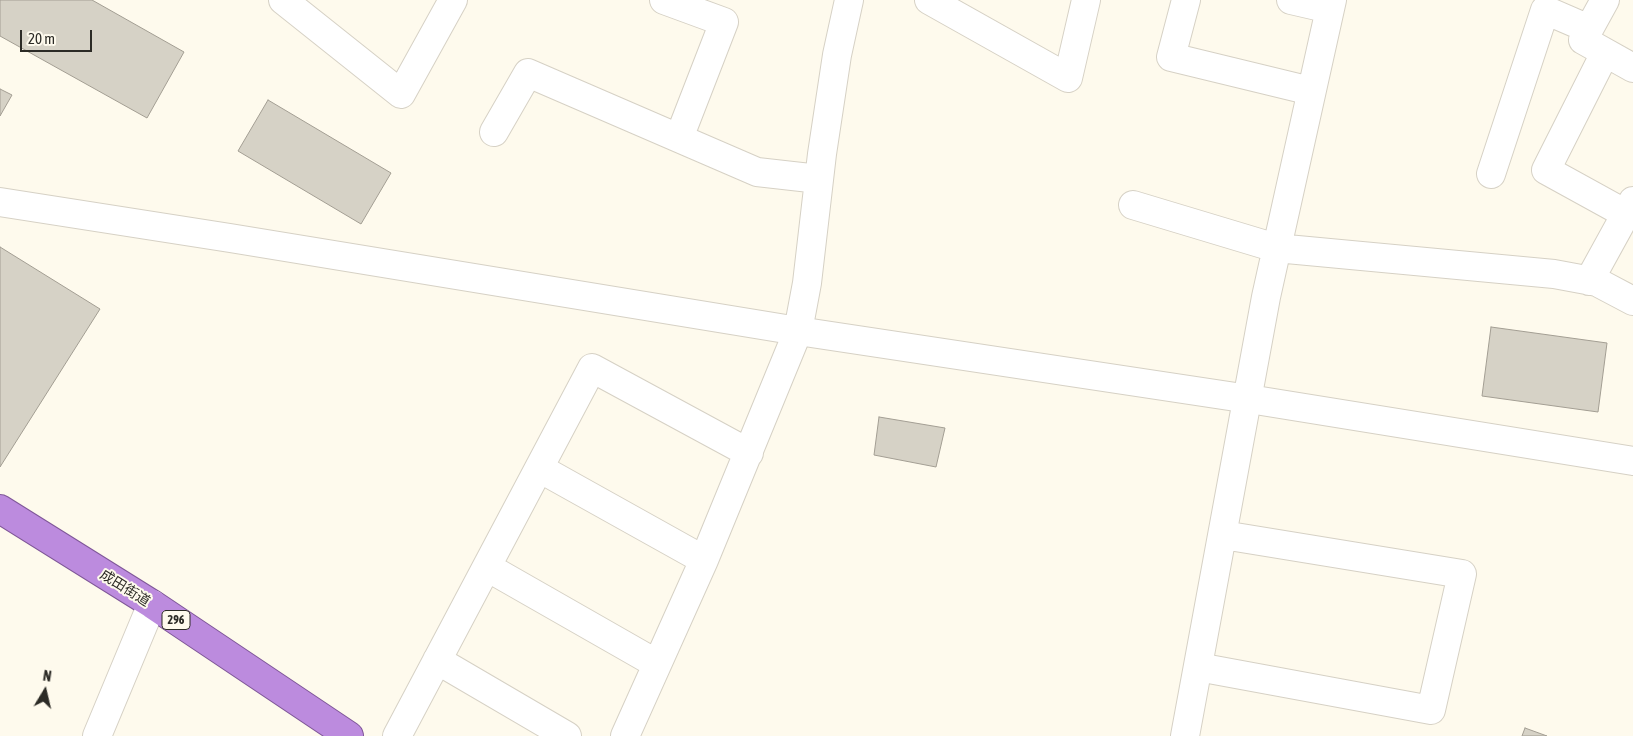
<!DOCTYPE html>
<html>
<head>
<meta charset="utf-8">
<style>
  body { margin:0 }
  #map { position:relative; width:1633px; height:736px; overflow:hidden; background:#fefaed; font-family:"Asap Condensed",sans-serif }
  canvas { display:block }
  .north { position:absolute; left:20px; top:666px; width:50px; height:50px; -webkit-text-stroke:4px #fefaed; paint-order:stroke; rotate:9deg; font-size:14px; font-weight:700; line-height:20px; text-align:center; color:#2c2b26 }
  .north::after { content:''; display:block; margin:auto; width:18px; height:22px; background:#2c2b26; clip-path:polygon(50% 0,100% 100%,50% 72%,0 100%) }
  .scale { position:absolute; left:20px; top:30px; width:72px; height:22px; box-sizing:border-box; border:2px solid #2c2b26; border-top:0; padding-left:6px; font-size:15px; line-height:18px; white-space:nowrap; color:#2c2b26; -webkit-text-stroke:4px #fefaed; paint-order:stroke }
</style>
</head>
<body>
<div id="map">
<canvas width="1633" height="736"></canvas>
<div class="north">N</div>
<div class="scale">20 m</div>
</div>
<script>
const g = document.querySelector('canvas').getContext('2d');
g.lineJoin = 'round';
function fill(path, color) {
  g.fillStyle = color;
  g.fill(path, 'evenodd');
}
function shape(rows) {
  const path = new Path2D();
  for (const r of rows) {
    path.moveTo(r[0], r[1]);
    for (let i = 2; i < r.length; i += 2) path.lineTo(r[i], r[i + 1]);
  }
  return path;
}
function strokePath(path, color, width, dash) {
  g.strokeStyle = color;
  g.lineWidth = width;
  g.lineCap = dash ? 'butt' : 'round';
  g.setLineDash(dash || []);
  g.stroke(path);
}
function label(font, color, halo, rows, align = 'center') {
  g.font = font + ' "Asap Condensed","Noto Sans JP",sans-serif';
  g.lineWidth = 4;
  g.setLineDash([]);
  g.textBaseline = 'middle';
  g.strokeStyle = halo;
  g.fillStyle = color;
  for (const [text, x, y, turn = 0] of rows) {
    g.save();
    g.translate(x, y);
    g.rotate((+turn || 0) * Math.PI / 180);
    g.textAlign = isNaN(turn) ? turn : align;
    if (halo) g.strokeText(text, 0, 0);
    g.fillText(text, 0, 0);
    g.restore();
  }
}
const building = shape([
  [0,0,92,0,184,52,147,118,0,36,0,0],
  [0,89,12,95,0,116,0,89],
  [268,100,391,173,361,224,238,151,268,100],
  [0,247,100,309,0,467,0,247],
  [1491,327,1607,343,1598,412,1482,396,1491,327],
  [879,417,945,428,936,467,874,455,879,417],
  [1525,728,1547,736,1522,736,1525,728]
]);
fill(building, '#d6d2c6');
strokePath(building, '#a39e93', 1);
const minor = shape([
  [283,0,401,94,453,0],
  [664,0,724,22,679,138],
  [929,0,1068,78,1086,0],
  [1186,0,1171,57,1311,91],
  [1291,0,1330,9],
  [1605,0,1583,40,1633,68],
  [1605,53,1546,170,1626,214],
  [494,132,528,73,757,172,819,179],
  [1491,174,1545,10,1589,29],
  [1133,205,1276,248,1554,274,1597,282,1633,301],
  [1589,281,1633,201],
  [539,468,704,560],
  [487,567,657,664],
  [437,660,567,736],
  [1198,667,1431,710,1462,574,1223,535],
  [97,736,152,604],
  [397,736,592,368,749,453],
  [625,736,704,560,798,331,807,283,822,154,837,55,849,0],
  [1185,736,1266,297,1332,0]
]);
const tertiary = shape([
  [0,202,230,238,798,331,1249,399,1633,461]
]);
const trunk = shape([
  [0,509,152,604,349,736]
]);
strokePath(minor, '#d6d1c5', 30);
strokePath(tertiary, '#d6d1c5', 30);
strokePath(trunk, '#7f5798', 30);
strokePath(minor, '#fff', 28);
strokePath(tertiary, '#fff', 28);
strokePath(trunk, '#bc8bde', 28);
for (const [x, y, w] of [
  [176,620,28]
]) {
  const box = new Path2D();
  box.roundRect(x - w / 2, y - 9.5, w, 19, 4);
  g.fillStyle = '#fefaed';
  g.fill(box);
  strokePath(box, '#2c2b26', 1);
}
label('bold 12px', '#2c2b26', null, [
  ["296",176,620]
]);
label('14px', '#2c2b26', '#fefaed', [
  ["成田街道",125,588,32]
]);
</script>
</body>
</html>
